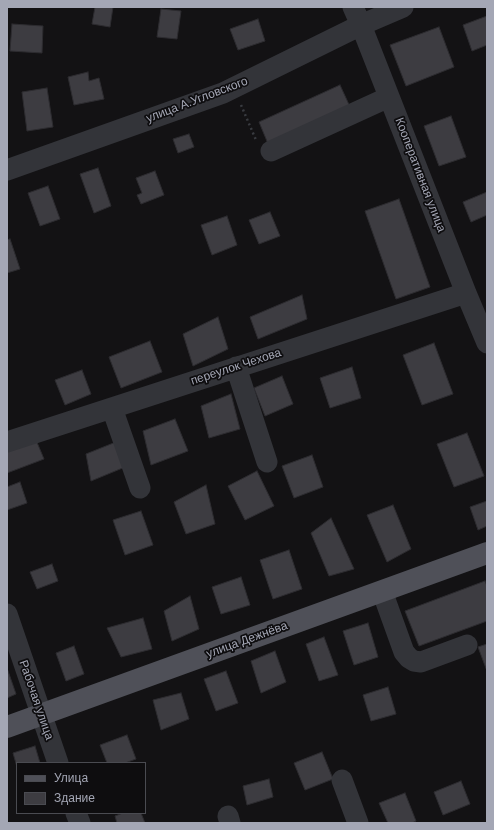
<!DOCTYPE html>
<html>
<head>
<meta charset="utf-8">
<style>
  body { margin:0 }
  #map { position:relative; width:494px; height:830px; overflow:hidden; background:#131214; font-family:Arial,sans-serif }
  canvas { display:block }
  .frame { position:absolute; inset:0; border:8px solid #a4a7b5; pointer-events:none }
  .legend { position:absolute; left:16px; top:762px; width:130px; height:52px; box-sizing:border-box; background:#0e0d0f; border:1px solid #4a4b51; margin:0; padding:5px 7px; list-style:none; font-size:12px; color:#a4a7b5 }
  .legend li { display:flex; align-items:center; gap:8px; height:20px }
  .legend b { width:20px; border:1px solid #4a4b51 }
</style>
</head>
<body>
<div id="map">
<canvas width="494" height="830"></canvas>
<div class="frame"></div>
<ul class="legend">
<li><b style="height:5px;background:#4f5058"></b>Улица</li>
<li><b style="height:11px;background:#3d3c41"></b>Здание</li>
</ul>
</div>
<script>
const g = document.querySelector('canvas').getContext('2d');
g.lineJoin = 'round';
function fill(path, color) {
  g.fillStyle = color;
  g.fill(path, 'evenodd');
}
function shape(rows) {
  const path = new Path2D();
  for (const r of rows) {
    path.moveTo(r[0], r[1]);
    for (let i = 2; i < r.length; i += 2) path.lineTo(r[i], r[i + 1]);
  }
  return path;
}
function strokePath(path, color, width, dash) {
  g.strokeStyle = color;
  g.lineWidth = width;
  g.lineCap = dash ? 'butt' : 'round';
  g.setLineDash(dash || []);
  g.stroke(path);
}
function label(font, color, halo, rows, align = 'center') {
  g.font = font + ' Arial,sans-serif';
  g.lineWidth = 3.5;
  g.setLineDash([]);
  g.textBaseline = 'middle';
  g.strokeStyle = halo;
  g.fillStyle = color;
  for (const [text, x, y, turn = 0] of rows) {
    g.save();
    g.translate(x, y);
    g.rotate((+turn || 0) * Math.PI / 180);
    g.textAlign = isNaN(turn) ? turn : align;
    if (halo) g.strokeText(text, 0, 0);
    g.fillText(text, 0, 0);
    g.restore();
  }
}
const building = shape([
  [95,7,113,7,110,27,92,24,95,7],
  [161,9,181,11,177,39,157,37,161,9],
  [487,16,487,45,472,51,463,25,487,16],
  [258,19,265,41,238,50,230,29,258,19],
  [12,24,43,26,42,53,10,51,12,24],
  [439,27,454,67,406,86,390,45,439,27],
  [88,72,89,81,99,78,104,99,74,105,68,77,88,72],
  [340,85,351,109,269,146,259,122,340,85],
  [47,88,53,127,27,131,22,92,47,88],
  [451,116,466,157,439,166,424,126,451,116],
  [189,134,194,147,178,153,173,139,189,134],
  [98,168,111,206,94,213,80,174,98,168],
  [155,171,164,195,141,204,137,195,142,193,136,178,155,171],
  [48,186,60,219,40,226,28,193,48,186],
  [487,192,487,215,471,222,463,202,487,192],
  [399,199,430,287,396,299,365,211,399,199],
  [270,212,280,236,259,244,249,220,270,212],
  [227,216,237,245,212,255,201,225,227,216],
  [10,239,20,269,7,273,7,240,10,239],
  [302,295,307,319,258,339,250,317,302,295],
  [218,317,228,349,193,366,183,334,218,317],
  [150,341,162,372,121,388,109,357,150,341],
  [434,343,453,394,422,405,403,355,434,343],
  [352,367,361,398,330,408,320,378,352,367],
  [82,370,91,394,65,405,55,380,82,370],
  [282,376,293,404,265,416,254,388,282,376],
  [231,394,240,429,209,438,201,406,231,394],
  [175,419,188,451,151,465,143,431,175,419],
  [467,433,484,476,454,487,437,444,467,433],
  [36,440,44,459,7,473,7,451,36,440],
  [116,442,125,467,91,481,86,454,116,442],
  [312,455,323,487,294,498,282,466,312,455],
  [257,471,274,506,245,520,228,486,257,471],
  [20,482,27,503,7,510,7,487,20,482],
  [206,485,215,524,186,534,174,502,206,485],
  [487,501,487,526,478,530,470,507,487,501],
  [393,505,411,549,387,562,367,515,393,505],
  [141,511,153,545,125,555,113,520,141,511],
  [331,518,354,569,329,576,311,533,331,518],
  [289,550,302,589,273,599,260,560,289,550],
  [52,564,58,581,37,589,30,572,52,564],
  [241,577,250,605,221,614,212,587,241,577],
  [485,581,487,586,487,621,419,646,405,611,485,581],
  [190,596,199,629,172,641,164,611,190,596],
  [143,618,152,649,121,657,107,628,143,618],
  [368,623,378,657,354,665,343,631,368,623],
  [324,637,338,675,319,681,306,644,324,637],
  [487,644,487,671,478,647,487,644],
  [74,646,84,674,66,681,56,653,74,646],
  [275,651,286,682,261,693,251,661,275,651],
  [7,668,16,694,7,698,7,668],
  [226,671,238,703,216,711,204,679,226,671],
  [388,687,396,714,371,721,363,695,388,687],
  [181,693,189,719,161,730,153,700,181,693],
  [127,735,136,759,125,763,107,763,100,745,127,735],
  [35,746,40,763,17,763,17,767,13,753,35,746],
  [322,752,333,779,305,790,294,763,322,752],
  [269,779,273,797,247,805,243,786,269,779],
  [461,781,470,804,443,815,434,792,461,781],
  [405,793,416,821,412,823,388,823,379,803,405,793],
  [123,813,141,813,145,823,117,823,115,816,123,813]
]);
fill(building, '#3d3c41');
strokePath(building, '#2d2c30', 1);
strokePath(shape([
  [241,105,256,140]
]), '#393b40', 2.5, [2, 3]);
strokePath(shape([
  [353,7,361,25,466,293,487,343],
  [271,151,389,97],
  [7,170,223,93,361,25,403,7],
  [236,367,267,462],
  [112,408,140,488],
  [7,442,466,293],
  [382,591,404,652,409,658,414,661,421,662,467,645],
  [7,614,58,763],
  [342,780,358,823],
  [76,813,80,823],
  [228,816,230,823]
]), '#333439', 21);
strokePath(shape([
  [7,727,487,553]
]), '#4f5058', 22);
label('12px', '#a4a7b5', '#0e0d0f', [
  ["улица А.Угловского",197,100,-21],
  ["Кооперативная улица",420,175,69],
  ["переулок Чехова",236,367,-18],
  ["улица Дежнёва",247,640,-20],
  ["Рабочая улица",36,700,71]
]);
</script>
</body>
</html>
